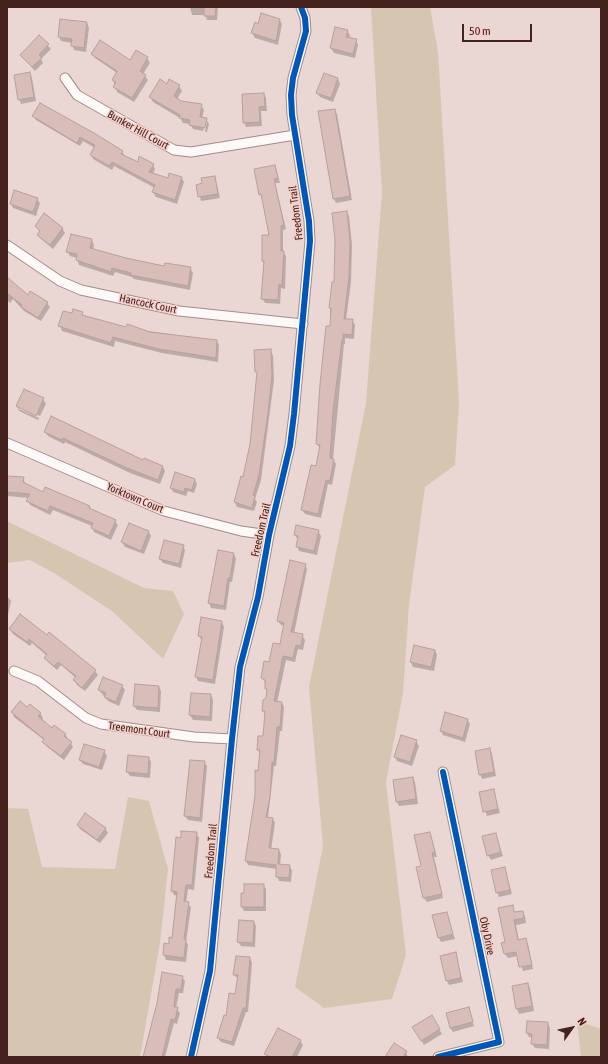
<!DOCTYPE html>
<html>
<head>
<meta charset="utf-8">
<style>
  body { margin:0 }
  #map { position:relative; width:608px; height:1064px; overflow:hidden; background:#ead6d2; font-family:"Asap Condensed",sans-serif }
  canvas { display:block }
  .frame { position:absolute; inset:0; border:8px solid #45221d; pointer-events:none }
  .north { position:absolute; left:552px; top:1008px; width:40px; height:40px; -webkit-text-stroke:3px #f4cfc8; paint-order:stroke; rotate:57deg; font-size:11px; font-weight:700; line-height:16px; text-align:center; color:#45221d }
  .north::after { content:''; display:block; margin:auto; width:14px; height:18px; background:#45221d; clip-path:polygon(50% 0,100% 100%,50% 72%,0 100%) }
  .scale { position:absolute; left:462px; top:24px; width:70px; height:18px; box-sizing:border-box; border:2px solid #45221d; border-top:0; padding-left:5px; font-size:12px; line-height:14px; white-space:nowrap; color:#45221d; -webkit-text-stroke:3px #f4cfc8; paint-order:stroke }
</style>
</head>
<body>
<div id="map">
<canvas width="608" height="1064"></canvas>
<div class="frame"></div>
<div class="north">N</div>
<div class="scale">50 m</div>
</div>
<script>
const g = document.querySelector('canvas').getContext('2d');
g.lineJoin = 'round';
function fill(path, color) {
  g.fillStyle = color;
  g.fill(path, 'evenodd');
}
function shape(rows) {
  const path = new Path2D();
  for (const r of rows) {
    path.moveTo(r[0], r[1]);
    for (let i = 2; i < r.length; i += 2) path.lineTo(r[i], r[i + 1]);
  }
  return path;
}
function strokePath(path, color, width, dash) {
  g.strokeStyle = color;
  g.lineWidth = width;
  g.lineCap = dash ? 'butt' : 'round';
  g.setLineDash(dash || []);
  g.stroke(path);
}
function label(font, color, halo, rows, align = 'center') {
  g.font = font + ' "Asap Condensed",sans-serif';
  g.lineWidth = 3;
  g.setLineDash([]);
  g.textBaseline = 'middle';
  g.strokeStyle = halo;
  g.fillStyle = color;
  for (const [text, x, y, turn = 0] of rows) {
    g.save();
    g.translate(x, y);
    g.rotate((+turn || 0) * Math.PI / 180);
    g.textAlign = isNaN(turn) ? turn : align;
    if (halo) g.strokeText(text, 0, 0);
    g.fillText(text, 0, 0);
    g.restore();
  }
}
fill(shape([
  [371,7,430,7,438,52,459,402,455,465,425,487,409,605,403,693,386,782,406,955,392,999,324,1008,295,987,323,846,309,687,366,403,382,193],
  [7,521,144,588,173,591,184,614,163,659,112,611,54,573,30,560,7,563],
  [128,797,149,801,168,869,160,943,140,1057,7,1057,7,808,28,809,42,867,115,869],
  [577,1021,601,1029,601,1057,581,1057]
]), '#d6c6b1');
fill(shape([
  [190,7,218,7,217,20,207,20,205,15,192,15],
  [279,19,282,24,278,45,255,38,252,33,259,25],
  [87,23,89,28,86,52,74,50,72,43,61,41,59,37],
  [347,31,350,35,349,39,356,40,358,45,355,58,334,53,331,48],
  [39,36,51,49,41,59,43,63,35,71,21,55],
  [92,54,131,62,147,58,150,63,143,74,148,80,134,102,117,92,113,80,117,73,95,58],
  [30,73,32,78,36,101,21,104,19,99],
  [338,79,340,84,333,102,320,97,317,93],
  [167,85,179,86,182,91,177,99,181,102,201,105,204,110,202,119,206,119,209,124,207,132,205,132,207,122,205,122,203,131,193,129,190,124,183,123,180,118,153,102,150,97],
  [264,94,266,98,267,111,261,111,262,126,246,127,244,122],
  [334,110,337,114,352,200,336,203,334,199],
  [33,116,122,152,125,156,138,163,153,165,155,169,153,174,168,179,182,178,184,182,177,204,156,197,153,192,155,188,114,166,112,170,93,159,91,155,95,148,83,141,80,146,36,120],
  [275,166,280,183,275,183,286,229,283,230,283,252,286,256,285,289,281,288,280,304,265,303,262,298,264,264,263,261,270,236,263,199,260,194],
  [215,177,220,198,201,201,197,185,203,184],
  [37,199,40,203,36,216,13,208,11,204],
  [346,212,349,216,352,245,351,282,346,320,352,320,355,325,354,339,345,338,345,344,344,344,333,459,336,464,332,485,328,484,321,518,305,514,302,510,316,467,320,449,317,444,330,327,330,308],
  [36,227,62,228,65,233,53,249,41,239,38,235,40,232],
  [92,240,94,245,93,250,126,259,165,267,190,268,193,273,190,290,134,279,132,277,115,272,113,276,79,265,77,258,70,256,67,251],
  [7,278,29,296,47,303,50,307,41,321,24,311,13,299,10,303,7,300],
  [82,313,84,317,127,328,217,341,219,345,218,362,162,353,115,341,114,347,62,331,60,326,72,315],
  [270,350,273,355,274,380,261,480,255,499,257,502,254,511,237,507,235,502,244,478,251,444,258,376,256,371],
  [43,399,46,404,40,416,19,407,19,409,39,418,38,420,19,411,17,406],
  [45,432,163,467,165,471,160,484,130,473,65,442,64,444,48,436],
  [7,477,23,478,26,485,44,493,89,506,91,510,115,521,118,525,111,540,94,532,92,526,53,510,50,515,30,505,28,501,29,498,7,496],
  [195,480,197,484,194,493,188,491,186,496,173,492,171,488],
  [318,531,321,536,317,555,299,551,297,546,298,540,295,535],
  [149,532,151,536,144,554,125,547,122,542],
  [183,546,185,550,181,568,163,563,160,559],
  [219,551,234,554,236,559,232,582,230,582,226,610,211,608,209,603],
  [305,564,307,569,294,634,302,635,305,640,303,650,298,649,295,662,286,660,277,703,282,703,284,707,282,731,280,731,276,766,274,766,268,818,273,819,275,823,271,850,279,850,281,855,280,865,289,866,292,870,291,882,279,881,277,876,277,869,248,865,246,861,259,772,260,754,258,750,264,737,266,715,263,711,268,692,266,683,262,678,281,646,285,626,281,625,278,621],
  [7,596,11,601,7,620],
  [202,619,222,622,224,627,215,684,198,681,196,676,202,641,199,636],
  [10,629,95,671,98,675,85,691,77,685,74,680,76,678,61,665,57,670,48,662,45,658,47,656,32,643,30,646,13,634],
  [435,650,437,655,434,671,413,667,411,662],
  [122,686,125,690,119,706,108,701,99,690],
  [159,687,161,691,160,712,137,710,134,706],
  [191,694,211,695,213,700,212,721,193,720,190,715],
  [12,712,40,713,43,718,41,720,52,729,65,734,73,747,64,760,46,746,44,740,14,717],
  [467,719,470,724,465,742,443,735,441,731],
  [416,741,419,746,412,766,397,761,395,757],
  [490,749,492,754,496,776,482,779,480,774],
  [104,751,107,756,102,770,83,764,80,760],
  [149,758,151,762,150,778,130,776,127,772],
  [204,762,207,766,202,822,188,820,185,816],
  [413,778,415,782,418,804,399,806,397,802],
  [493,790,500,813,487,816,480,793],
  [78,825,105,828,108,833,100,843,80,829],
  [196,833,199,838,194,890,188,889,186,903,191,907,186,942,188,944,186,962,166,960,164,955,173,939,178,896,174,895,172,891,182,839],
  [430,833,437,857,434,857,443,898,427,902,424,898,422,867],
  [495,834,503,856,491,860,488,855],
  [505,868,512,894,499,897,497,892],
  [263,885,266,889,266,911,244,911,242,907,245,894],
  [512,906,515,913,522,912,525,916,526,923,516,925,519,941,526,939,528,944,533,969,523,971,518,956,508,958,505,954],
  [446,913,455,939,441,942,439,938],
  [254,922,256,926,255,947,241,946,238,942],
  [455,954,463,982,449,985,447,981],
  [250,958,252,963,248,1012,246,1012,234,1046,221,1042,218,1038,236,995,238,979,234,975],
  [182,977,185,981,183,993,179,993,176,1008,180,1013,177,1024,174,1023,165,1057,144,1057,158,1003],
  [527,984,530,988,534,1011,519,1014,517,1009,513,987],
  [468,1008,474,1026,453,1032,450,1028],
  [432,1017,442,1034,424,1045,414,1028],
  [548,1023,550,1028,549,1049,535,1048,532,1043,533,1037,529,1037,527,1033],
  [300,1041,303,1045,297,1057,267,1057,265,1053],
  [406,1052,408,1057,386,1057]
]), '#0003');
const building = shape([
  [204,7,216,7,215,16,204,16,204,7],
  [261,13,280,19,276,41,251,33,255,22,258,24,261,13],
  [60,19,87,22,84,48,71,46,72,39,58,37,60,19],
  [335,27,348,30,346,37,357,39,353,54,330,48,335,27],
  [39,35,49,44,39,55,42,58,32,67,20,55,39,35],
  [100,40,130,60,136,50,148,57,140,71,146,75,132,98,113,87,116,82,112,80,117,71,91,54,100,40],
  [30,72,34,97,18,100,14,75,30,72],
  [324,73,338,78,331,98,316,93,324,73],
  [160,79,167,84,169,79,180,85,174,96,181,101,202,104,200,117,207,118,205,128,189,125,190,120,179,118,180,115,149,97,160,79],
  [264,93,265,106,259,107,260,122,243,123,242,94,264,93],
  [40,103,94,133,123,151,121,154,138,162,139,156,154,164,149,172,168,178,169,173,182,177,175,200,152,192,155,185,112,162,109,166,90,155,95,145,80,137,77,143,32,116,40,103],
  [335,109,350,196,333,199,318,111,335,109],
  [275,165,278,178,274,179,284,225,281,226,281,251,284,251,282,285,279,284,278,300,261,299,264,261,262,261,262,235,269,235,261,194,259,195,254,169,275,165],
  [215,176,218,194,198,197,196,185,202,183,201,178,215,176],
  [14,190,38,198,33,212,10,204,14,190],
  [347,211,350,240,349,277,344,319,353,319,352,335,343,334,343,340,342,340,333,411,330,458,334,459,330,481,326,480,318,514,301,510,311,465,316,466,320,445,316,444,320,384,326,326,330,326,331,308,329,308,332,282,334,282,335,240,332,213,347,211],
  [44,213,63,228,50,245,37,235,40,231,35,226,44,213],
  [71,234,92,239,90,248,126,258,164,266,165,263,191,267,188,286,130,275,131,273,112,268,111,272,76,260,77,254,66,252,71,234],
  [7,277,28,295,30,291,48,302,38,318,21,307,22,305,7,293,7,277],
  [73,309,83,312,82,315,126,327,127,324,150,332,217,340,216,358,159,349,113,337,111,343,58,326,63,311,72,313,73,309],
  [271,349,272,375,268,413,259,475,253,495,255,496,252,508,234,502,241,476,243,477,250,444,257,372,255,372,254,350,271,349],
  [24,389,44,398,36,416,16,406,24,389],
  [51,416,143,460,144,458,163,466,158,480,127,468,63,438,62,440,44,432,51,416],
  [175,472,195,479,192,490,185,488,184,492,170,488,175,472],
  [7,476,24,477,23,482,43,492,45,487,90,506,89,508,116,520,109,536,91,528,93,523,50,506,48,511,26,501,30,494,7,492,7,476],
  [129,523,149,531,141,551,121,542,129,523],
  [296,525,319,530,314,551,296,547,298,536,294,535,296,525],
  [164,540,184,545,179,564,159,559,164,540],
  [218,550,234,553,230,578,228,578,224,606,208,603,218,550],
  [290,560,306,564,291,632,303,634,301,646,296,645,293,658,283,656,274,701,282,702,280,727,277,727,274,763,272,762,270,797,266,817,273,818,269,848,279,849,278,864,290,865,289,878,276,877,276,865,245,861,255,796,255,770,258,771,260,750,257,750,258,736,263,736,265,711,262,711,263,700,266,698,267,689,265,689,265,680,261,678,264,661,269,662,273,643,280,644,284,623,277,621,290,560],
  [20,614,47,635,49,632,96,670,82,688,73,680,76,676,58,662,54,666,44,658,47,654,29,639,27,642,9,629,20,614],
  [201,617,222,621,213,680,195,677,202,637,198,636,201,617],
  [414,645,435,650,431,667,410,662,414,645],
  [103,677,123,685,116,702,104,697,106,693,98,690,103,677],
  [135,684,159,686,158,708,133,706,135,684],
  [191,693,211,694,210,717,189,715,191,693],
  [20,701,27,707,30,704,41,713,38,716,52,728,54,725,66,734,64,736,72,742,61,756,42,742,44,739,11,712,20,701],
  [445,712,468,719,463,738,440,731,445,712],
  [401,735,417,740,410,762,394,757,401,735],
  [84,744,105,750,99,767,79,760,84,744],
  [490,748,494,772,479,775,475,751,490,748],
  [128,755,149,757,148,774,126,772,128,755],
  [190,760,205,761,200,818,184,816,190,760],
  [413,777,416,799,396,802,393,780,413,777],
  [494,789,498,809,483,812,479,792,494,789],
  [85,813,106,828,97,840,77,825,85,813],
  [181,831,197,832,192,885,186,885,184,901,189,902,184,939,186,939,184,958,163,955,164,943,169,944,169,937,172,938,177,892,171,891,176,837,181,838,181,831],
  [430,832,435,852,432,853,442,894,423,898,416,867,421,866,414,835,430,832],
  [496,833,501,852,487,856,482,836,496,833],
  [505,867,510,890,496,893,491,870,505,867],
  [244,884,264,884,264,907,241,907,241,893,244,893,244,884],
  [513,905,514,912,523,911,524,918,514,920,518,940,526,938,532,965,519,967,516,952,504,954,501,943,505,942,498,908,513,905],
  [447,912,453,934,438,938,432,915,447,912],
  [239,920,254,921,253,943,237,942,239,920],
  [456,952,461,978,446,981,440,956,456,952],
  [236,956,250,957,246,1008,243,1008,232,1042,217,1038,224,1015,226,1016,229,993,235,994,238,975,233,975,236,956],
  [162,972,183,976,181,989,176,989,174,1007,178,1007,175,1020,171,1019,162,1057,143,1057,157,1003,162,972],
  [528,983,532,1006,516,1009,512,986,528,983],
  [469,1007,473,1022,450,1028,446,1013,469,1007],
  [432,1015,440,1029,421,1041,412,1027,432,1015],
  [527,1021,548,1022,547,1045,531,1044,532,1034,526,1033,527,1021],
  [278,1028,301,1040,292,1057,271,1057,264,1054,278,1028],
  [394,1043,407,1051,403,1057,385,1057,394,1043]
]);
fill(building, '#d8bdb9');
strokePath(building, '#b9a09c', 1);
const street = shape([
  [65,78,77,95,174,150,191,152,295,135],
  [7,245,60,281,81,290,179,311,303,324],
  [7,443,164,511,241,531,269,535],
  [14,671,38,681,86,718,101,724,194,737,232,739],
  [191,1057,210,971,232,739,240,667,258,597,269,535,290,446,294,414,310,241,309,221,292,115,291,95,293,78,306,31,305,18,301,7],
  [438,1057,499,1042,443,772]
]);
strokePath(street, '#a48c89', 11);
strokePath(street, '#fcf9f8', 9);
strokePath(shape([
  [191,1057,210,971,232,739,240,667,258,597,269,535,290,446,294,414,310,241,309,221,292,115,291,95,293,78,306,31,305,18,301,7],
  [438,1057,499,1042,443,772]
]), '#0057b8', 6);
label('11px', '#45221d', '#f4cfc8', [
  ["Bunker Hill Court",138,130,29],
  ["Freedom Trail",296,213,-97],
  ["Hancock Court",148,304,12],
  ["Yorktown Court",135,498,23],
  ["Freedom Trail",261,530,-77],
  ["Treemont Court",139,730,8],
  ["Freedom Trail",211,851,-85],
  ["Oby Drive",487,936,78]
]);
</script>
</body>
</html>
